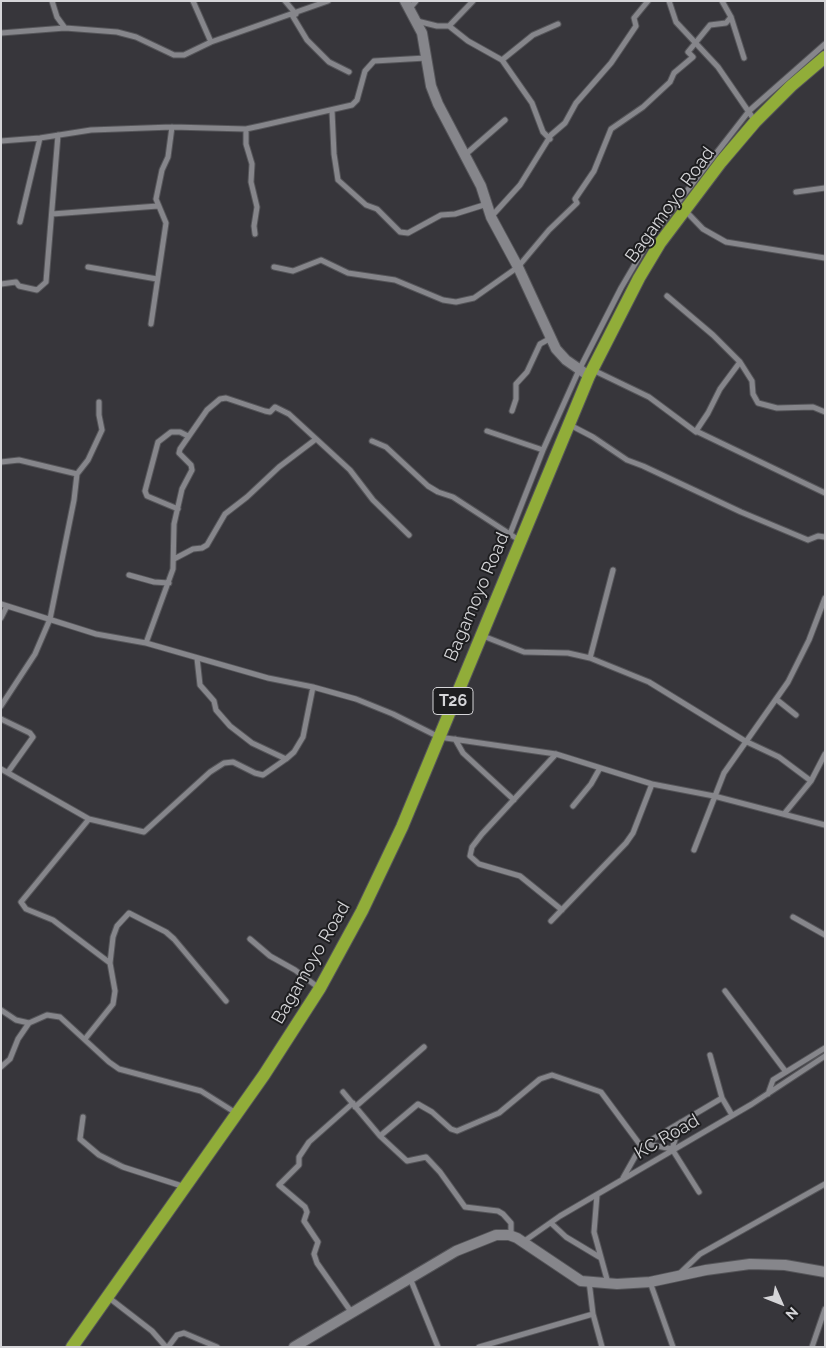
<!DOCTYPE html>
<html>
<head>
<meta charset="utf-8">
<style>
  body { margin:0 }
  #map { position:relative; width:826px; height:1348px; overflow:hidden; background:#37363b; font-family:Raleway,sans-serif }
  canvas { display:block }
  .frame { position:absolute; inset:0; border:2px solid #d5d5d8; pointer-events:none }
  .north { position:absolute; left:756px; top:1278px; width:50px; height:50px; -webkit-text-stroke:4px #1e1e20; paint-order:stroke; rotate:134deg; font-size:14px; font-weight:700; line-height:20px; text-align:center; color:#d5d5d8 }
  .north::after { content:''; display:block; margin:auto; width:18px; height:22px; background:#d5d5d8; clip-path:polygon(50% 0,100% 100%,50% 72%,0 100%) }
</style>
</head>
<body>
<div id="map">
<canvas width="826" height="1348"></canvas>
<div class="frame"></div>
<div class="north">N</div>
</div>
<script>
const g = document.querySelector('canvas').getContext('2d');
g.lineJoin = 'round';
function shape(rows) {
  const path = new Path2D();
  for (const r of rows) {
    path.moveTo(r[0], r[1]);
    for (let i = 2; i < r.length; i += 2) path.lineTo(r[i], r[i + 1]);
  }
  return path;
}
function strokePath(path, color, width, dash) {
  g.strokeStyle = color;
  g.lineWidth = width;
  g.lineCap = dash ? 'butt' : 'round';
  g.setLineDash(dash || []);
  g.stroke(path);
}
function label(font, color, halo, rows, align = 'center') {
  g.font = font + ' Raleway,sans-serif';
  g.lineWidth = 4;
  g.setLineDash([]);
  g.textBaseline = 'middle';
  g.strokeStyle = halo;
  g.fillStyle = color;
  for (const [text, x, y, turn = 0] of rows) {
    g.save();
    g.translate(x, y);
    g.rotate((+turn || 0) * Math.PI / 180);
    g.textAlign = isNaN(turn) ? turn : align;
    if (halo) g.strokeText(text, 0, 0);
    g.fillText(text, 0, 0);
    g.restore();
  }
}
const street = shape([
  [52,1,57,17,65,28],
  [193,1,211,42],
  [285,1,296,14],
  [669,1,676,22,718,67,755,121],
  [722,1,731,17,744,58],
  [410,8,416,1],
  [292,15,307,40,329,62,349,72],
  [417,21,437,26,449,26,473,1],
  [449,26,468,41,502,60,532,103,543,132,550,139],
  [1,33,65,28,117,32,136,37,174,55,184,55,211,42,328,1],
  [502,60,533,35,558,24],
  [332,111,334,154,338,180,366,205,377,209,400,232,408,233,441,215,455,214,487,204],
  [246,129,246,144,252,164,251,182,257,207,254,226,255,234],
  [1,141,40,138,91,130,172,127,246,129,260,126,352,105,357,100,365,71,374,61,426,58],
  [466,154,505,120],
  [796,192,825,188],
  [677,202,703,229,726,242,825,258],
  [52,214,158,206],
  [491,217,520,185,551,135,565,123,576,103,611,63,636,26,634,18,648,1],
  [20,222,40,138],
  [88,267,157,279],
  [274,267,293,271,321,260,348,273,395,280,443,300,456,302,474,298,518,267,549,230,577,203,575,199,594,171,611,129,643,107,670,82,674,73,693,57,688,52,710,25,726,23,731,17],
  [1,284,16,282,19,286,37,290,46,282,58,135],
  [667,296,713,335,740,362],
  [151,324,166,223,156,199,162,170,168,157,172,127],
  [593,370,649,397,696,432],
  [512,411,516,399,516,384,527,372,540,344,551,338],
  [825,412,813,407,777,408,758,403,753,394,752,381,740,362,720,389,708,413,696,431,825,493],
  [570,425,593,437,627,460,643,466,741,512,808,540,818,536,825,537],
  [487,431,543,450],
  [372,441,386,447,428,486,438,492,453,497,519,540],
  [1,462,19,460,77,474],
  [178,509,147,496,145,491,158,442,171,432,180,432,188,436],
  [510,534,543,450,579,370,621,288,651,237,749,111,825,44],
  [174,559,193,549,202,548,207,545,225,514,247,497,279,467,316,439],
  [129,575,154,582,169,583],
  [1,604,96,634,146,643,268,678,313,687,356,699,393,714,439,737,556,754,652,784,714,796,825,825],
  [1,618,7,606],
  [483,636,524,652,568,653,590,658,649,682,745,741,779,757,811,781],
  [146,643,173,569,174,524,182,489,192,470,191,465,179,453,180,449,207,410,220,399,226,398,265,411,270,412,275,407,289,414,350,470,373,500,409,535],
  [197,658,200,685,214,701,216,710,230,726,252,743,286,759],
  [590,658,613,570],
  [776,699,796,715],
  [1,706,35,654,50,619,74,500,77,474,88,460,102,430,99,415,99,402],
  [1,719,30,733,33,737,8,772],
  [455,739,463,753,514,800],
  [556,754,482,834,472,847,470,856,479,864,520,876,562,910],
  [1,769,89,819,144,832,210,772,224,763,233,762,255,773,263,775,286,759,294,752,303,737,313,687],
  [573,806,591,784,600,768],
  [784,814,811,781,825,754],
  [89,819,21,902,26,909,53,920,110,963],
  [694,850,724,773,788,682,809,640,825,598],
  [793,917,825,935],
  [551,921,626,843,633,833,652,784],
  [250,939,270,956,295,970,319,988],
  [725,991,786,1072],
  [1,1010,16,1020,29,1023],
  [85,1039,113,1004,115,991,110,963,113,937,117,926,129,913,166,932,174,939,226,1001],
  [710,1055,722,1098,732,1115],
  [1,1067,10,1059,18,1039,29,1023,47,1015,60,1017,109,1062,119,1069,201,1091,236,1113],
  [343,1092,380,1136,407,1161,426,1157,440,1172,465,1207,498,1211,503,1214,511,1223,511,1236],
  [768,1094,773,1080,825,1048],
  [355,1107,424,1047],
  [83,1117,80,1139,99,1155,123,1167,185,1187],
  [380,1136,418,1104,432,1112,451,1129,457,1131,499,1113,540,1079,552,1075,601,1092,641,1146,652,1145,672,1149,699,1192],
  [672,1149,681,1122],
  [623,1178,641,1146,722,1098],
  [597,1195,594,1232,608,1283],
  [551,1223,566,1237,601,1258],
  [523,1242,560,1216,752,1104,825,1056],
  [679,1274,700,1254,825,1184],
  [410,1278,438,1347],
  [589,1281,593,1314,602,1347],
  [650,1282,673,1347],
  [108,1297,152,1331,166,1347],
  [352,1313,317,1263,314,1254,318,1242,304,1221,307,1212,305,1207,279,1185,299,1165,299,1157,309,1142,353,1103],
  [168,1347,177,1335,184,1333,217,1347],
  [479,1347,593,1314],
  [812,1347,825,1309]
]);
const secondary = shape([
  [405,1,422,33,431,86,438,104,481,186,491,217,518,267,556,349,566,360,589,376],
  [294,1347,456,1251,496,1235,509,1235,517,1238,581,1281,617,1284,650,1282,706,1270,750,1264,785,1265,825,1272]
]);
const highway = shape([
  [72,1347,264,1075,320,988,362,911,402,827,589,376,639,278,660,243,721,162,755,122,791,86,825,57]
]);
strokePath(street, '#555559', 7);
strokePath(secondary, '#555559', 12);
strokePath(highway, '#555559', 14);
strokePath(street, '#86868b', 5);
strokePath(secondary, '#86868b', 10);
strokePath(highway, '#91ad39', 12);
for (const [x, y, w] of [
  [453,701,40]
]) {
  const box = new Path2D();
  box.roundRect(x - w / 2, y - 13.5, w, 27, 4);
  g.fillStyle = '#1e1e20';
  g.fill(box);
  strokePath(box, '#d5d5d8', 1);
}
label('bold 16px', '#d5d5d8', null, [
  ["T26",453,701]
]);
label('18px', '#d5d5d8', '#1e1e20', [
  ["Bagamoyo Road",670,205,-54],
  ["Bagamoyo Road",477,597,-67],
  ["Bagamoyo Road",311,963,-60],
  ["KC Road",667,1137,-30]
]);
</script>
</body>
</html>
